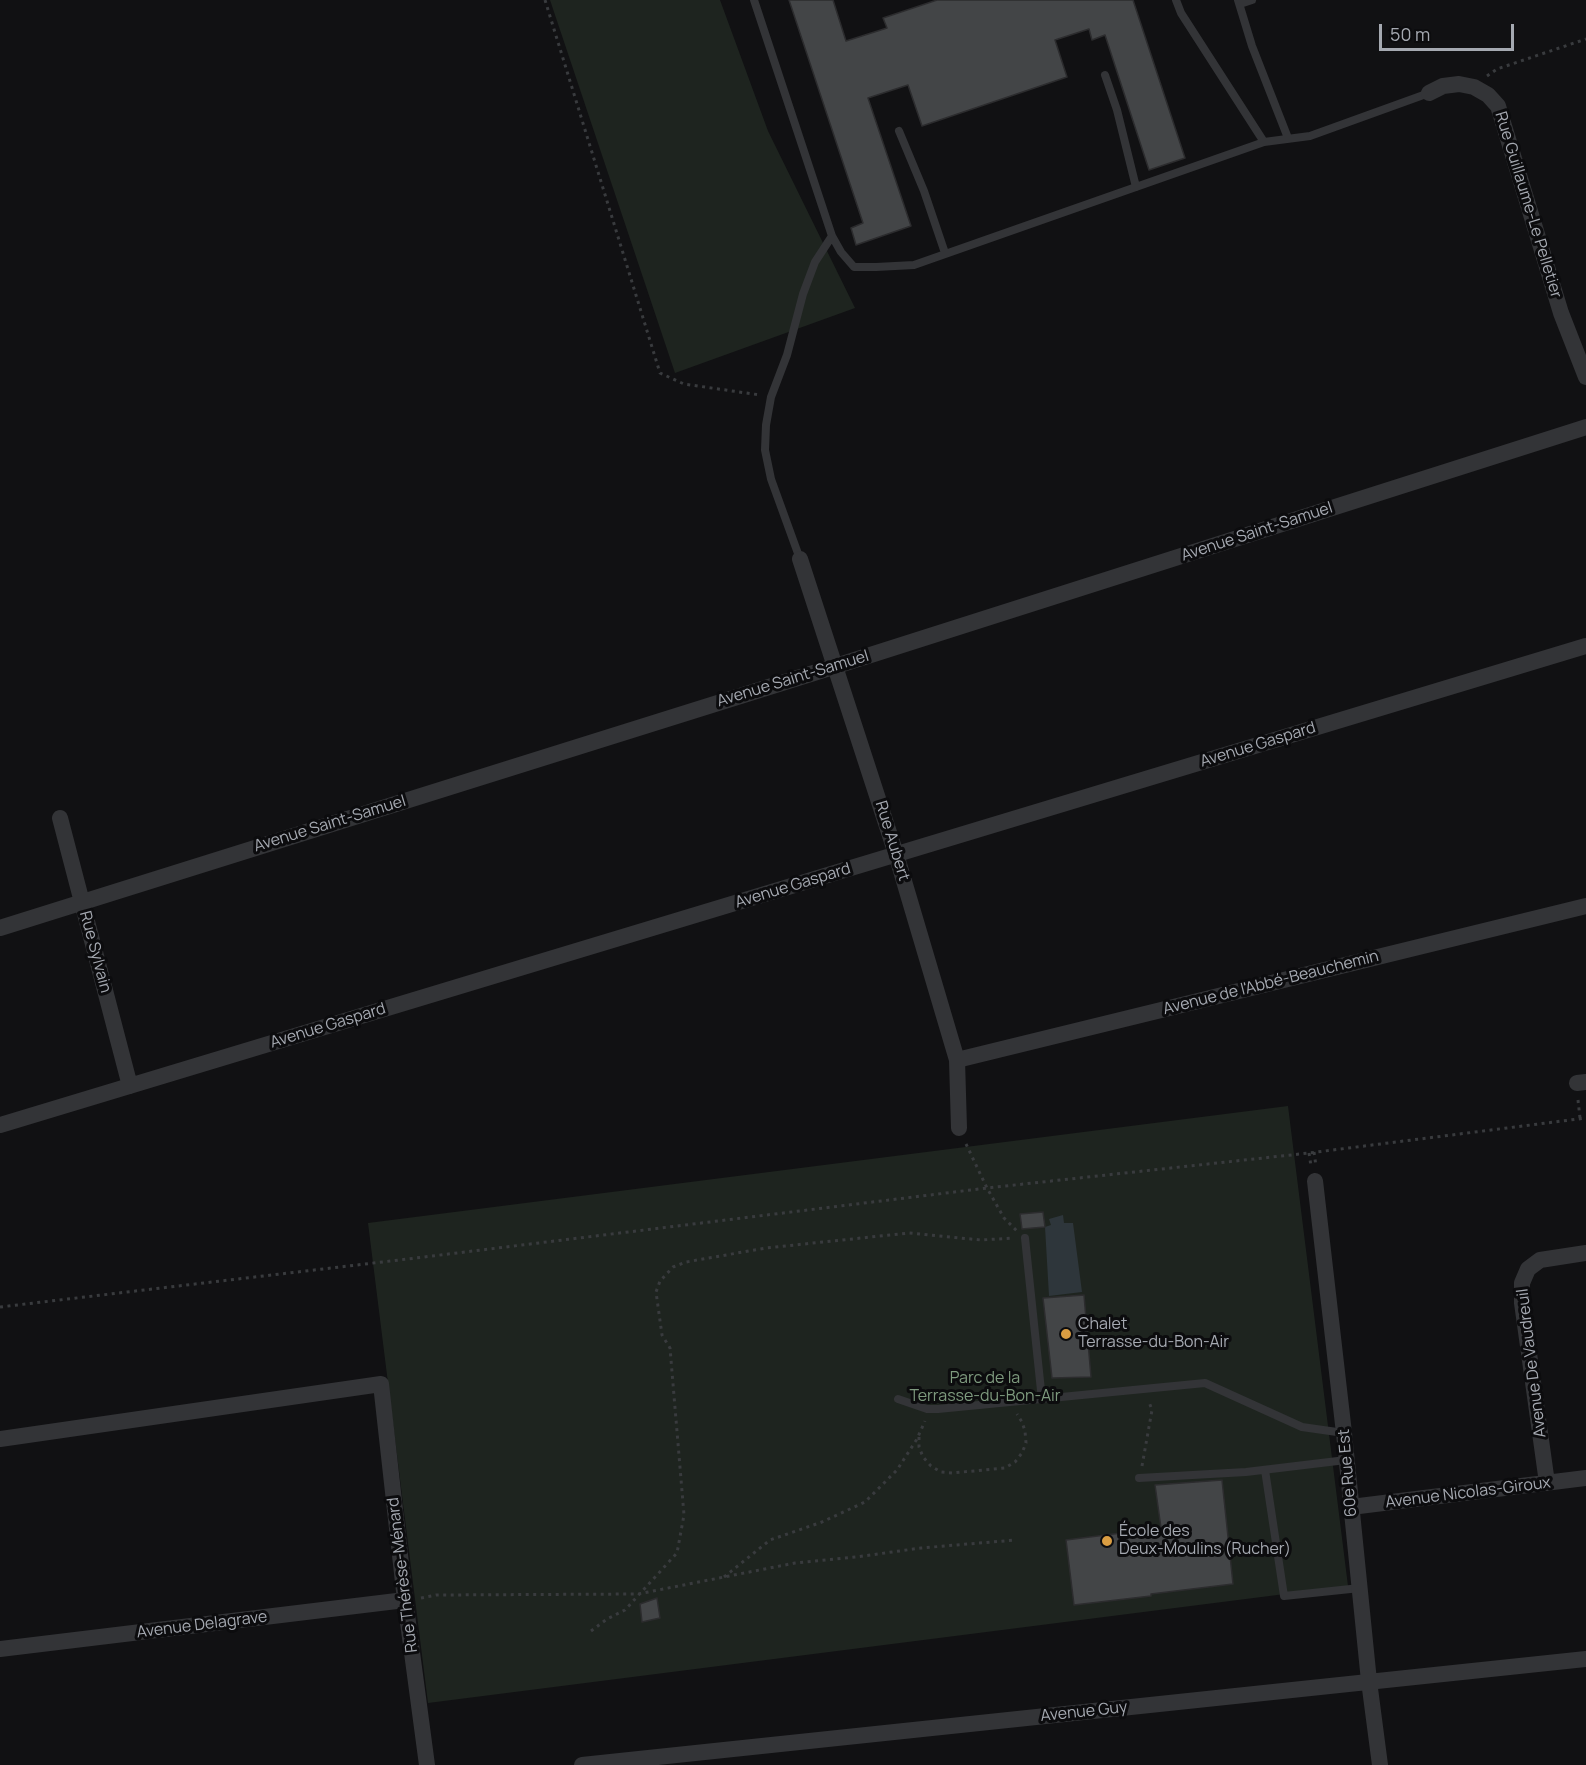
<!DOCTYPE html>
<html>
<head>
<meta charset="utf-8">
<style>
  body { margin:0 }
  #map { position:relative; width:1586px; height:1765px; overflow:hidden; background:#111113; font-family:Manrope,sans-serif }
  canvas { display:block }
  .scale { position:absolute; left:1379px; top:24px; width:135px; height:27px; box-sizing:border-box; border:3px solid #a5a9b1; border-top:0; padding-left:8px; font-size:18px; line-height:21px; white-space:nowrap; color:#a5a9b1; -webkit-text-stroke:4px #0c0c0e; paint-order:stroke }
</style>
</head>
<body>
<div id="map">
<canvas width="1586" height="1765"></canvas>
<div class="scale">50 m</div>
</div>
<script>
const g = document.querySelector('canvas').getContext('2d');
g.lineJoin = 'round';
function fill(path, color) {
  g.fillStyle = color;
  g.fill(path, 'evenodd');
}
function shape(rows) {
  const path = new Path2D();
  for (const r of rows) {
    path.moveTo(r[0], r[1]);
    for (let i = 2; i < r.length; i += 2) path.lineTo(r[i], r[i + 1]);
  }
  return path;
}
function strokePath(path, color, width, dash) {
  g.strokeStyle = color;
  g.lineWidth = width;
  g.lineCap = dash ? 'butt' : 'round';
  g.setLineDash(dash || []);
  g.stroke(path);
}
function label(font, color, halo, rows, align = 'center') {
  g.font = font + ' Manrope,sans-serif';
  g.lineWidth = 6;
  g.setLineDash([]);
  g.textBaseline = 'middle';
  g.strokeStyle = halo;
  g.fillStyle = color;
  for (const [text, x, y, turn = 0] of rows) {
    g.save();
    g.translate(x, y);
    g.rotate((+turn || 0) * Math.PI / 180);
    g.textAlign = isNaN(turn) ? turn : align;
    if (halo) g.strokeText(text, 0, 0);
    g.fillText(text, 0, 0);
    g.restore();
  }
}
fill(shape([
  [550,0,720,0,768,131,855,308,675,373],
  [1288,1106,1348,1586,428,1703,368,1223]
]), '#1e241f');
fill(shape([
  [1063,1215,1064,1223,1073,1223,1082,1292,1049,1296,1045,1227,1051,1225,1049,1219]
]), '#2e363b');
const building = shape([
  [789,0,833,0,846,41,887,28,883,18,937,0,1133,0,1185,158,1149,170,1105,35,1092,40,1089,29,1055,40,1067,77,922,126,908,85,868,98,911,226,856,245,851,228,863,223,789,0],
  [1043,1212,1045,1227,1022,1229,1020,1214,1043,1212],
  [1084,1295,1091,1377,1052,1378,1043,1298,1084,1295],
  [1222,1480,1233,1584,1151,1594,1151,1596,1074,1605,1066,1540,1161,1528,1155,1485,1222,1480],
  [657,1598,660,1618,642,1622,640,1604,657,1598]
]);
fill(building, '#434547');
strokePath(building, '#2c2c2e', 1.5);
strokePath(shape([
  [545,0,660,373,684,384,760,395],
  [1487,76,1497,69,1586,39],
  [1578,1100,1580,1118],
  [966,1144,987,1188,1004,1218,1017,1231],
  [1314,1152,1316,1166],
  [1309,1153,1311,1166],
  [0,1307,416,1258,987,1188,1309,1153,1586,1118],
  [919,1437,919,1447,923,1457,931,1466,941,1472,952,1473,1005,1468,1015,1462,1022,1453,1026,1443,1025,1431,1022,1422,1017,1414],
  [1142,1466,1152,1410,1149,1402],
  [724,1577,770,1540,822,1522,865,1502,897,1470,917,1439,925,1421],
  [421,1598,436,1595,638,1594,795,1563,856,1557,921,1548,1015,1540],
  [591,1631,607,1619,625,1610,677,1553,684,1515,670,1348,662,1335,656,1292,660,1281,673,1267,686,1262,766,1248,909,1233,981,1240,1014,1238]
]), '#393b3e', 3, [3, 4.5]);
strokePath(shape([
  [754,0,832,236,841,252,854,267,876,267,914,265,1264,142,1310,136,1429,93],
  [1176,0,1181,13,1264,142],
  [1238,0,1252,46,1288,138],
  [1240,4,1252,0],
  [1105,75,1117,110,1136,187],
  [899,131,924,191,945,253],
  [800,559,771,479,765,450,766,425,771,397,787,355,803,294,815,262,832,236],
  [1025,1238,1042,1400],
  [898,1399,927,1409,938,1409,1205,1383,1302,1427,1344,1433],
  [1265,1470,1284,1596,1360,1588],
  [1139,1478,1246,1472,1346,1460]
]), '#333437', 8);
strokePath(shape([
  [1429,93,1443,86,1459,84,1474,87,1488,95,1498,106,1561,313,1586,377],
  [800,559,896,854,957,1060,959,1128],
  [60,818,130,1086],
  [0,928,836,666,1586,427],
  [957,1060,1586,906],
  [1577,1083,1586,1082],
  [0,1125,1586,646],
  [1315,1181,1344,1433,1369,1681,1380,1765],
  [0,1439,381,1384,405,1600,427,1765],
  [1547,1483,1522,1303,1522,1283,1528,1269,1540,1260,1586,1253],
  [1351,1507,1586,1478],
  [0,1649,405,1600],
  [582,1765,1586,1659]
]), '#333437', 16);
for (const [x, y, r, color] of [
  [1066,1334,6,"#da9d42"],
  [1107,1541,6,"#da9d42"]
]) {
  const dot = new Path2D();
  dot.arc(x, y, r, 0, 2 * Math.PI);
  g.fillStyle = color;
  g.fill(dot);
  strokePath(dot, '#0c0c0e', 2);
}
label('16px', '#a5a9b1', '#0c0c0e', [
  ["Rue Guillaume-Le Pelletier",1528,205,73],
  ["Avenue Saint-Samuel",1257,532,-18],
  ["Avenue Saint-Samuel",793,679,-17],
  ["Avenue Gaspard",1258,745,-17],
  ["Avenue Saint-Samuel",330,824,-17],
  ["Rue Aubert",892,841,73],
  ["Avenue Gaspard",793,886,-17],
  ["Rue Sylvain",95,952,75],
  ["Avenue de l'Abbé-Beauchemin",1271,983,-14],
  ["Avenue Gaspard",328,1026,-17],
  ["Avenue De Vaudreuil",1532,1363,-97],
  ["60e Rue Est",1348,1473,-95],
  ["Avenue Nicolas-Giroux",1468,1493,-7],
  ["Rue Thérèse-Ménard",403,1575,-97],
  ["Avenue Delagrave",202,1625,-7],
  ["Avenue Guy",1084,1712,-6]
]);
label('16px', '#a5a9b1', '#0c0c0e', [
  ["Chalet",1078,1325],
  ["Terrasse-du-Bon-Air",1078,1343],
  ["École des",1119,1532],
  ["Deux-Moulins (Rucher)",1119,1550]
], 'left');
label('16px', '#7e9a7e', '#0c0c0e', [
  ["Parc de la",985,1379],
  ["Terrasse-du-Bon-Air",985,1397]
]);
</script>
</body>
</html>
